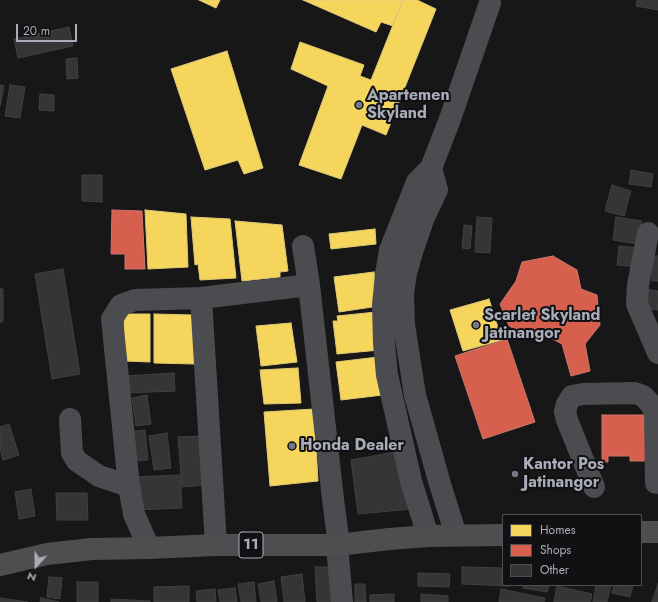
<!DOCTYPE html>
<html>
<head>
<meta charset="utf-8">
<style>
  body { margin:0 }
  #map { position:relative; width:658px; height:602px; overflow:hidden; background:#171717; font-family:Jost,sans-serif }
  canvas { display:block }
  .legend { position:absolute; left:502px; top:514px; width:140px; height:72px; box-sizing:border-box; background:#111113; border:1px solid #4d4f55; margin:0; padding:5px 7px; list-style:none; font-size:12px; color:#a8adb8 }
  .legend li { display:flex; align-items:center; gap:8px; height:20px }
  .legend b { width:20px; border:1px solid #4d4f55 }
  .north { position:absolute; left:16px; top:546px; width:40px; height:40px; -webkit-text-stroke:3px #111113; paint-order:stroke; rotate:201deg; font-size:11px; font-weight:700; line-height:16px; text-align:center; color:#a8adb8 }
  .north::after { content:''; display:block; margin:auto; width:14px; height:18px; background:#a8adb8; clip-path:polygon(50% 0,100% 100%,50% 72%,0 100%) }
  .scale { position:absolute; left:16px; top:24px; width:61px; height:18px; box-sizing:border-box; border:2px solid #a8adb8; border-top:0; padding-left:5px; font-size:12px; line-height:14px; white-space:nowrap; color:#a8adb8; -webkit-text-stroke:3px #111113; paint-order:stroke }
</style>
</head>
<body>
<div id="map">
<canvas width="658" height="602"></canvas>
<ul class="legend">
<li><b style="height:11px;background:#f6d55c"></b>Homes</li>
<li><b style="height:11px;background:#d6604d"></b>Shops</li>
<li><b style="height:11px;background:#353536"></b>Other</li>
</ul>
<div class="north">N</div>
<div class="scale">20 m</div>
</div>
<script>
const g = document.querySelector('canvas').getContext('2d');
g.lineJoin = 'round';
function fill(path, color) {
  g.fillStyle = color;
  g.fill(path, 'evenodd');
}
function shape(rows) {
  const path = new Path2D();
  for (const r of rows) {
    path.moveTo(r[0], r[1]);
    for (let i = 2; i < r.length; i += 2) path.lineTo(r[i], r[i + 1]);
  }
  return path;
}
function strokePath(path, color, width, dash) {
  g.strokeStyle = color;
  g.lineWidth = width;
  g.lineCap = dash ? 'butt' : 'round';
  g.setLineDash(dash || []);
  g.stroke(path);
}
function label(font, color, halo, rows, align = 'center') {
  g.font = font + ' Jost,sans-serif';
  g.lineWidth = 4;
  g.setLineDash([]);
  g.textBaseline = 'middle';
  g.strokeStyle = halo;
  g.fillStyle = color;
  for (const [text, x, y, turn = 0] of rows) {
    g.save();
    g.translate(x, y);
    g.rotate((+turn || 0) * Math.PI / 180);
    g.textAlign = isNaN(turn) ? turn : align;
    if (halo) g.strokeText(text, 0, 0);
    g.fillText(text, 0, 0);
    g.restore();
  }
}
const homes = shape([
  [199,0,220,0,216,8,199,0],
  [303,0,403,0,393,26,381,22,376,32,303,0],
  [403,0,417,0,436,9,386,135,362,125,341,179,299,165,328,86,291,69,300,42,364,65,360,76,371,80,403,0],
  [227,51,263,168,244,174,238,160,205,170,171,69,227,51],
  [145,210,186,214,188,267,148,269,145,210],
  [191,217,230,219,236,278,200,280,198,264,195,265,191,217],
  [235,221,282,225,288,271,280,272,280,277,242,281,235,221],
  [375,229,376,244,331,249,329,234,375,229],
  [374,272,379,306,339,312,334,277,374,272],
  [489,299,502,340,463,351,450,310,489,299],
  [376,312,380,350,337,354,333,321,338,321,337,316,376,312],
  [124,314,150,314,150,362,124,361,124,314],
  [154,314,193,315,195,364,154,363,154,314],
  [291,323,297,362,261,366,256,326,291,323],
  [378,357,383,395,341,400,336,362,378,357],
  [298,368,301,403,264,404,260,370,298,368],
  [314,409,318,481,270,486,264,412,314,409]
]);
fill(homes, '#f6d55c');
strokePath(homes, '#dfc978', 1);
const shops = shape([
  [112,210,142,211,145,269,125,269,125,254,111,254,112,210],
  [553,256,577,270,581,289,597,295,600,325,585,344,590,371,571,376,562,344,538,331,529,336,509,326,500,304,516,281,522,262,553,256],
  [507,339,535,422,483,439,455,356,507,339],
  [602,415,645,415,646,461,630,461,630,456,608,456,608,462,602,462,602,415]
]);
fill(shops, '#d6604d');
strokePath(shops, '#c8776d', 1);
const building = shape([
  [637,0,658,0,658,10,636,6,637,0],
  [69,27,73,46,18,58,14,39,69,27],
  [77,58,78,78,67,79,66,59,77,58],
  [0,85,4,86,0,106,0,85],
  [10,85,25,87,20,118,5,116,10,85],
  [40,94,54,95,54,111,39,110,40,94],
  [631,170,653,174,651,187,629,184,631,170],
  [82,175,102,175,102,202,82,201,82,175],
  [612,185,631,191,624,216,605,211,612,185],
  [477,217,492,218,490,253,475,252,477,217],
  [616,217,642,221,638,244,613,240,616,217],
  [464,225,472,226,470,249,462,248,464,225],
  [619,246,641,248,639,267,617,265,619,246],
  [652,256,658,256,658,281,652,281,652,256],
  [63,269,80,374,52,379,35,274,63,269],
  [0,289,3,289,3,322,0,322,0,289],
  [645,289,658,291,658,310,643,308,645,289],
  [174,373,175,391,125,393,124,376,174,373],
  [147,395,151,424,136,426,132,398,147,395],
  [9,424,19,455,3,460,0,449,0,427,9,424],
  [145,430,148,460,130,461,128,432,145,430],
  [167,433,171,468,154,470,149,436,167,433],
  [201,436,206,485,182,487,178,437,201,436],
  [401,451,412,509,358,514,351,460,401,451],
  [180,475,182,508,137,510,135,477,180,475],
  [31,489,35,516,19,519,15,492,31,489],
  [56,493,87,493,88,520,57,520,56,493],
  [315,567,334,567,336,602,317,602,315,567],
  [462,567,503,568,503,585,509,586,462,584,462,567],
  [418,573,450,574,449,587,418,586,418,573],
  [302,574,305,602,284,602,281,577,302,574],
  [49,577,62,578,60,599,47,597,49,577],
  [274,581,277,602,261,602,258,584,274,581],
  [77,582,98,582,98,602,77,602,77,582],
  [254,582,256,602,241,602,238,584,254,582],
  [355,584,365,584,366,602,355,602,355,584],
  [658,584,658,602,652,602,658,584],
  [524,585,549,585,547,592,523,588,524,585],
  [596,585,611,585,607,602,593,602,596,585],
  [614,585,633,585,630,597,612,593,614,585],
  [189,586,189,602,154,602,154,587,189,586],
  [557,586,592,594,590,602,554,602,557,586],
  [235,588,237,602,220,602,218,590,235,588],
  [215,589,216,602,197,602,196,591,215,589],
  [501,589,545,598,544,602,499,602,501,589],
  [394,594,394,602,370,602,370,595,394,594],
  [421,594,448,596,448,602,421,602,421,594],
  [0,598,28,602,0,602,0,598],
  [41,598,59,602,40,602,41,598],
  [111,599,150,601,150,602,111,602,111,599]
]);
fill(building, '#353536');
strokePath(building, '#3f4043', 1);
strokePath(shape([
  [431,168,437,190,424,217,413,249,406,273,403,294,404,325,415,395,440,484,456,535],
  [648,233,638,285,637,304,658,353],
  [303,246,309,285,333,499,339,545],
  [201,298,216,545],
  [70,419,72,453,77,461,99,476,129,486],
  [594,487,567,420,565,411,567,404,572,396,583,394,635,393,643,396,648,401,655,411,656,483],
  [428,536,411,481,387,375,384,343,383,305,386,274,390,250,417,182,431,168,450,119,490,3],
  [337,545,342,602],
  [149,548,134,514,129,486,112,319,121,305,135,300,201,298,309,285]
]), '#4b4c50', 22);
strokePath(shape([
  [641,532,658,532],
  [0,565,47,554,92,549,149,548,216,545,337,545,389,539,428,536,503,535]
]), '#4e4e51', 22);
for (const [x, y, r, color] of [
  [359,105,4,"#757880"],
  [476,325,4,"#757880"],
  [292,446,4,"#757880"],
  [515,474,4,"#757880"]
]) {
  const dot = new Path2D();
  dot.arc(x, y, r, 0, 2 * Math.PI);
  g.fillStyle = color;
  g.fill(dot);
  strokePath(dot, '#111113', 1.5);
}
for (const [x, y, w] of [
  [251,545,24]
]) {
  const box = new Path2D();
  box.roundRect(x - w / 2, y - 13, w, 26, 3);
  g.fillStyle = '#111113';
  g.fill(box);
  strokePath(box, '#a8adb8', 1);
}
label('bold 15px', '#a8adb8', null, [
  ["11",251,545]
]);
label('bold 16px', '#a8adb8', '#111113', [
  ["Apartemen",367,96],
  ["Skyland",367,114],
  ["Scarlet Skyland",484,316],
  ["Jatinangor",484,334],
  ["Honda Dealer",300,446],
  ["Kantor Pos",523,465],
  ["Jatinangor",523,483]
], 'left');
</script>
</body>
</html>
